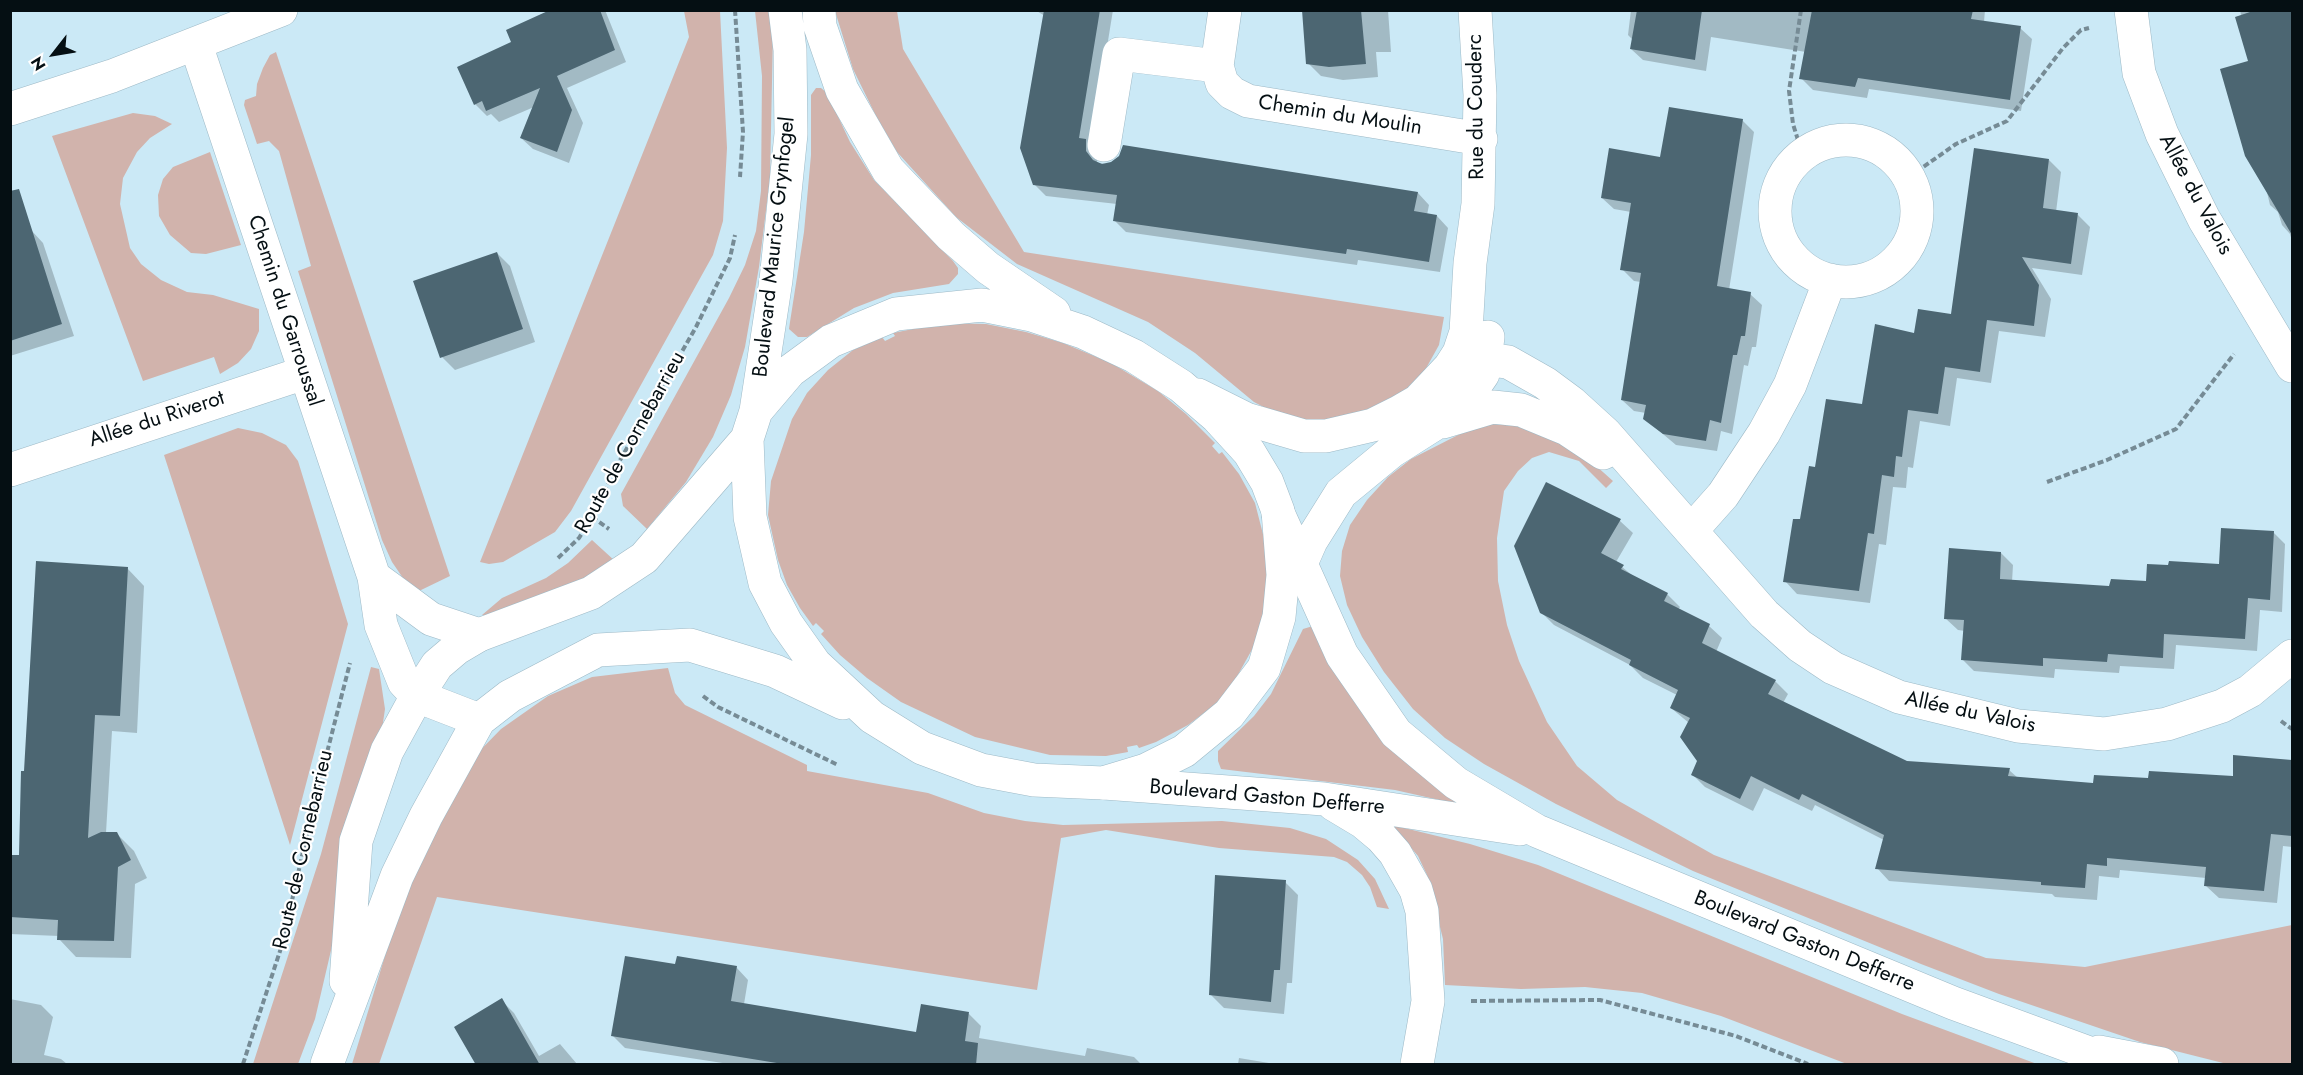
<!DOCTYPE html>
<html>
<head>
<meta charset="utf-8">
<style>
  body { margin:0 }
  #map { position:relative; width:2303px; height:1075px; overflow:hidden; background:#cbe9f6; font-family:Jost,sans-serif }
  canvas { display:block }
  .frame { position:absolute; inset:0; border:12px solid #050f13; pointer-events:none }
  .north { position:absolute; left:24px; top:24px; width:60px; height:60px; -webkit-text-stroke:4px #fff; paint-order:stroke; rotate:239deg; font-size:16px; font-weight:700; line-height:24px; text-align:center; color:#050f13 }
  .north::after { content:''; display:block; margin:auto; width:21px; height:27px; background:#050f13; clip-path:polygon(50% 0,100% 100%,50% 72%,0 100%) }
</style>
</head>
<body>
<div id="map">
<canvas width="2303" height="1075"></canvas>
<div class="frame"></div>
<div class="north">N</div>
</div>
<script>
const g = document.querySelector('canvas').getContext('2d');
g.lineJoin = 'round';
function fill(path, color) {
  g.fillStyle = color;
  g.fill(path, 'evenodd');
}
function shape(rows) {
  const path = new Path2D();
  for (const r of rows) {
    if (r.length === 3) {
      path.moveTo(r[0] + r[2], r[1]);
      path.arc(r[0], r[1], r[2], 0, 2 * Math.PI);
      continue;
    }
    path.moveTo(r[0], r[1]);
    for (let i = 2; i < r.length; i += 2) path.lineTo(r[i], r[i + 1]);
  }
  return path;
}
function strokePath(path, color, width, dash) {
  g.strokeStyle = color;
  g.lineWidth = width;
  g.lineCap = dash ? 'butt' : 'round';
  g.setLineDash(dash || []);
  g.stroke(path);
}
function label(font, color, halo, rows, align = 'center') {
  g.font = font + ' Jost,sans-serif';
  g.lineWidth = 4.5;
  g.setLineDash([]);
  g.textBaseline = 'middle';
  g.strokeStyle = halo;
  g.fillStyle = color;
  for (const [text, x, y, turn = 0] of rows) {
    g.save();
    g.translate(x, y);
    g.rotate((+turn || 0) * Math.PI / 180);
    g.textAlign = isNaN(turn) ? turn : align;
    if (halo) g.strokeText(text, 0, 0);
    g.fillText(text, 0, 0);
    g.restore();
  }
}
fill(shape([
  [684,11,720,11,727,148,723,221,713,255,571,511,555,532,503,562,489,564,480,562,689,37],
  [755,11,771,11,773,34,770,178,759,267,745,347,731,395,713,437,686,482,647,529,623,506,621,494,729,298,745,265,756,231,761,191,762,76],
  [835,11,897,11,903,49,1024,252,1444,317,1439,345,1424,372,1408,387,1411,393,1366,413,1330,423,1303,421,1277,414,1254,402,1195,353,1148,322,1017,264,956,217,897,152,876,116,853,69],
  [276,52,450,576,419,591,405,581,392,562,382,540,298,271,311,266,279,151,269,141,257,144,244,105,245,100,256,96,257,84,263,68,270,55],
  [816,88,821,88,827,93,850,142,874,180,953,261,958,268,958,274,949,284,893,293,854,308,807,337,798,337,789,329,790,322,804,232,811,155,811,95],
  [133,113,155,116,172,124,150,138,137,152,123,178,120,204,130,248,141,264,161,280,187,292,213,295,259,309,259,331,251,349,238,363,220,374,214,357,143,381,52,136],
  [210,152,241,245,206,254,191,253,170,235,159,216,158,195,163,179,173,167],
  [943,323,986,324,1026,332,1063,343,1111,363,1158,391,1186,414,1215,443,1212,446,1219,454,1222,452,1239,474,1255,503,1265,542,1268,577,1265,613,1254,646,1235,680,1216,704,1188,725,1156,742,1139,748,1137,745,1127,747,1128,752,1106,756,1050,755,975,737,901,702,867,678,840,655,821,634,824,631,816,623,813,626,800,608,787,585,778,560,768,515,771,481,792,419,807,393,828,370,853,350,882,337,885,341,895,336,893,333],
  [1490,424,1521,426,1549,434,1585,456,1613,481,1606,488,1579,461,1549,452,1532,458,1518,471,1504,491,1497,538,1498,581,1507,625,1519,661,1547,722,1577,766,1617,800,1714,855,1986,958,2085,967,2292,925,2292,1064,2227,1064,2140,1042,1999,994,1921,964,1693,871,1556,804,1484,764,1445,738,1413,709,1384,672,1362,637,1347,605,1340,576,1342,551,1350,525,1367,500,1388,477,1411,459,1460,434],
  [238,428,262,433,286,445,298,461,348,624,290,845,164,455],
  [592,540,615,561,597,574,494,615,482,615,502,598,546,578,568,563],
  [1313,626,1466,806,1395,790,1221,769,1218,761,1218,751,1254,716,1271,694,1303,629],
  [371,667,379,669,385,709,381,736,315,1019,298,1064,253,1064,321,854],
  [668,668,675,693,685,705,807,765,807,771,928,793,984,813,1025,821,1063,825,1222,821,1290,828,1326,839,1358,860,1375,879,1389,909,1377,907,1370,887,1362,875,1347,862,1334,857,1219,848,1106,830,1061,838,1037,990,437,897,379,1064,352,1064,399,910,462,769,501,729,548,696,592,677],
  [1392,825,1470,844,1538,865,1902,1014,2037,1064,1847,1064,1721,1016,1642,993,1585,987,1521,989,1445,985,1443,939,1427,875,1418,856]
]), '#d1b3ac');
fill(shape([
  [553,10,605,10,626,62,567,88,583,123,569,163,533,149,521,138,534,107,499,122,491,114,487,116,475,104,513,43],
  [1035,10,1113,10,1091,146,1097,152,1097,163,1418,193,1429,205,1427,215,1437,216,1448,228,1440,272,1358,260,1357,265,1126,232,1114,220,1117,204,1046,196,1034,184,1045,16],
  [1303,10,1388,10,1391,52,1376,52,1378,77,1343,80,1321,76,1308,63],
  [1631,10,1985,10,1984,22,2020,28,2032,39,2021,111,1869,89,1867,98,1813,90,1801,78,1806,52,1711,37,1706,71,1643,60,1631,49,1633,40,1628,35],
  [2240,10,2292,10,2292,241,2290,234,2282,225,2278,212,2270,205,2266,188,2250,62],
  [1742,120,1754,132,1729,290,1750,294,1762,305,1756,347,1752,347,1748,366,1744,365,1732,434,1721,431,1717,451,1676,445,1645,419,1646,413,1634,411,1622,400,1641,282,1634,281,1622,269,1631,212,1614,209,1602,198,1661,158],
  [2049,160,2061,172,2056,212,2078,215,2090,227,2082,275,2032,268,2051,299,2045,337,1999,331,1991,383,1957,378,1950,426,1920,421,1913,468,1908,467,1906,488,1893,487,1886,545,1879,544,1870,603,1797,594,1785,581,1817,469,1915,335,1952,315],
  [31,230,43,243,74,336,10,356,10,237],
  [497,253,510,266,535,342,455,370,442,357],
  [1547,484,1620,521,1633,533,1616,562,1633,576,1667,594,1680,607,1678,610,1709,626,1722,638,1716,652,1775,681,1788,694,1783,703,1906,763,2009,770,2018,778,2095,784,2234,778,2235,756,2292,761,2292,847,2283,846,2277,903,2219,898,2206,886,2206,878,2120,870,2119,878,2099,876,2097,900,2055,897,2052,894,1889,881,1877,868,1884,840,1815,805,1812,811,1764,788,1753,811,1705,787,1692,774,1699,760,1689,723,1671,708,1677,695,1643,678,1630,665,1554,625,1541,612],
  [2273,532,2285,544,2282,612,2260,610,2257,651,2176,645,2174,669,2120,666,2119,673,2055,669,2054,678,1974,671,1962,659,1965,631,1958,630,1945,618,2001,553,2013,565,2012,582,2110,588,2148,583,2220,565],
  [127,568,144,586,137,733,112,731,106,833,116,833,134,851,147,878,135,884,131,958,76,957,59,939,59,936,10,934,10,856,20,856,25,773],
  [1285,882,1298,895,1292,983,1287,983,1284,1014,1224,1008,1211,995],
  [736,967,748,980,744,1004,917,1034,923,1006,969,1014,981,1026,979,1038,1085,1056,1087,1048,1134,1057,1141,1064,729,1064,625,1048,613,1036],
  [10,999,41,1005,53,1017,44,1055,61,1059,67,1064,10,1064],
  [501,1000,514,1013,539,1056,560,1044,577,1064,478,1064],
  [1239,1058,1275,1064,1238,1064]
]), '#0003');
fill(shape([
  [550,10,600,10,615,50,557,76,572,110,557,152,520,138,540,88,486,111,482,101,474,105,457,67,511,42,506,30],
  [1044,10,1100,10,1079,138,1086,139,1086,151,1093,160,1102,164,1111,162,1119,156,1123,145,1418,192,1414,211,1437,215,1429,262,1347,249,1346,254,1113,221,1117,195,1033,185,1020,148],
  [1302,10,1361,10,1366,64,1329,67,1306,64],
  [1637,10,1702,10,1695,60,1630,49],
  [1812,10,1973,10,1971,19,2021,26,2010,100,1858,78,1855,87,1799,79],
  [2256,10,2292,10,2292,235,2245,156,2220,69,2248,61,2235,17],
  [1669,107,1743,119,1717,286,1751,292,1745,336,1741,336,1737,355,1733,355,1721,423,1710,420,1706,441,1663,434,1643,419,1646,405,1621,400,1641,273,1620,270,1631,203,1601,198,1609,148,1660,157],
  [1974,148,2049,159,2043,208,2078,213,2071,264,2022,257,2039,285,2034,326,1987,320,1980,372,1945,367,1938,414,1908,410,1902,457,1896,456,1894,477,1882,475,1874,534,1868,533,1859,591,1783,582,1793,519,1800,519,1809,466,1815,467,1826,399,1862,404,1875,324,1914,333,1918,309,1951,314],
  [19,189,62,324,10,341,10,191],
  [497,252,523,329,440,358,413,281],
  [1546,482,1621,519,1601,553,1624,565,1621,569,1668,593,1664,601,1710,624,1702,643,1776,680,1768,694,1907,761,2010,768,2008,776,2093,783,2094,775,2148,778,2149,771,2233,776,2233,755,2292,760,2292,836,2271,834,2264,891,2204,886,2206,867,2107,858,2107,866,2087,864,2085,888,2041,885,2041,882,1875,869,1884,835,1802,794,1799,800,1751,776,1740,799,1691,775,1697,761,1680,737,1690,718,1670,708,1678,690,1629,665,1631,660,1540,613,1514,546],
  [2221,528,2274,531,2270,600,2248,598,2245,639,2164,634,2163,658,2108,654,2107,662,2043,658,2043,666,1961,660,1964,620,1944,619,1949,548,2001,552,2000,579,2109,586,2111,579,2146,581,2147,564,2168,565,2169,561,2219,564],
  [36,561,128,567,120,716,95,715,88,838,101,832,117,832,131,860,118,867,114,941,57,940,58,920,10,917,10,855,19,855,21,771,24,771],
  [1215,875,1286,880,1280,970,1274,970,1271,1002,1209,995],
  [625,956,675,964,677,956,737,966,731,1001,916,1032,921,1004,969,1012,965,1041,978,1043,976,1065,789,1065,611,1036],
  [502,998,540,1065,476,1065,454,1027]
]), '#4c6672');
const minor = shape([
  [1225,10,1217,66,1222,83,1232,93,1248,101,1481,139],
  [2131,10,2139,73,2162,134,2204,219,2292,366],
  [196,45,374,577,381,625,404,682,417,696,479,720],
  [10,109,112,76,281,10],
  [1846,211,71],
  [1104,145,1119,54,1217,66],
  [1432,389,1463,362,1475,358,1508,362,1545,383,1572,403,1605,433,1764,614,1800,646,1833,668,1899,697,2018,726,2104,734,2167,724,2222,706,2250,691,2292,656],
  [1198,395,1246,419,1304,436,1326,436,1373,425,1399,412,1418,401,1450,367,1459,353,1466,332,1470,263,1478,204,1480,95,1475,10],
  [1443,422,1493,407,1521,410,1567,429,1603,453],
  [10,470,304,373],
  [1278,513,1342,655,1396,733,1456,783,1537,831,1953,1003,2119,1064],
  [1691,531,1723,495,1764,433,1790,385,1830,280],
  [1296,575,1311,541,1341,493,1392,451,1433,425,1472,390,1483,374,1488,337],
  [374,577,431,619,479,635],
  [1104,783,1324,799,1520,829],
  [1333,804,1363,822,1381,837,1395,853,1416,890,1422,911,1428,1001,1417,1064],
  [2099,1052,2162,1064]
]);
const major = shape([
  [819,10,820,26,842,90,888,170,951,236,988,268,1054,313],
  [982,305,1032,315,1083,332,1134,356,1181,386,1217,417,1249,452,1267,482,1278,511,1283,575,1279,617,1264,668,1229,714,1184,751,1146,770,1103,783,1034,780,981,770,922,748,872,717,815,664,786,623,765,583,750,517,747,439,756,411,790,371,831,341,896,314,982,305],
  [756,411,776,280,791,134,790,50,785,10],
  [346,981,356,841,387,751,417,696,437,665,457,648,479,635,591,593,644,558,747,439],
  [327,1064,397,876,426,816,479,720,510,696,598,650,690,645,775,671,843,703]
]);
strokePath(minor, '#9db9c6', 34);
strokePath(major, '#9db9c6', 34);
strokePath(shape([
  [735,10,743,132,740,177],
  [1801,10,1789,91,1793,124,1802,153],
  [1909,177,1956,144,2007,121,2063,48,2081,30,2089,28],
  [2047,482,2107,460,2176,429,2234,354],
  [592,517,609,529],
  [558,558,579,538,592,517,619,462,696,327,730,258,735,235],
  [703,696,718,707,838,765],
  [2281,721,2292,729],
  [1471,1001,1600,1000,1736,1036,1808,1064],
  [243,1064,282,945,313,807,350,663]
]), '#768b95', 4, [6, 3]);
strokePath(minor, '#fff', 33);
strokePath(major, '#fff', 33);
label('21px', '#050f13', '#fff', [
  ["Rue du Couderc",1477,107,-91],
  ["Chemin du Moulin",1340,116,9],
  ["Allée du Valois",2195,195,62],
  ["Boulevard Maurice Grynfogel",775,247,-84],
  ["Chemin du Garroussal",284,311,72],
  ["Allée du Riverot",157,420,-18],
  ["Route de Cornebarrieu",631,443,-61],
  ["Allée du Valois",1970,713,12],
  ["Boulevard Gaston Defferre",1267,798,5],
  ["Route de Cornebarrieu",304,850,-77],
  ["Boulevard Gaston Defferre",1804,942,22]
]);
</script>
</body>
</html>
